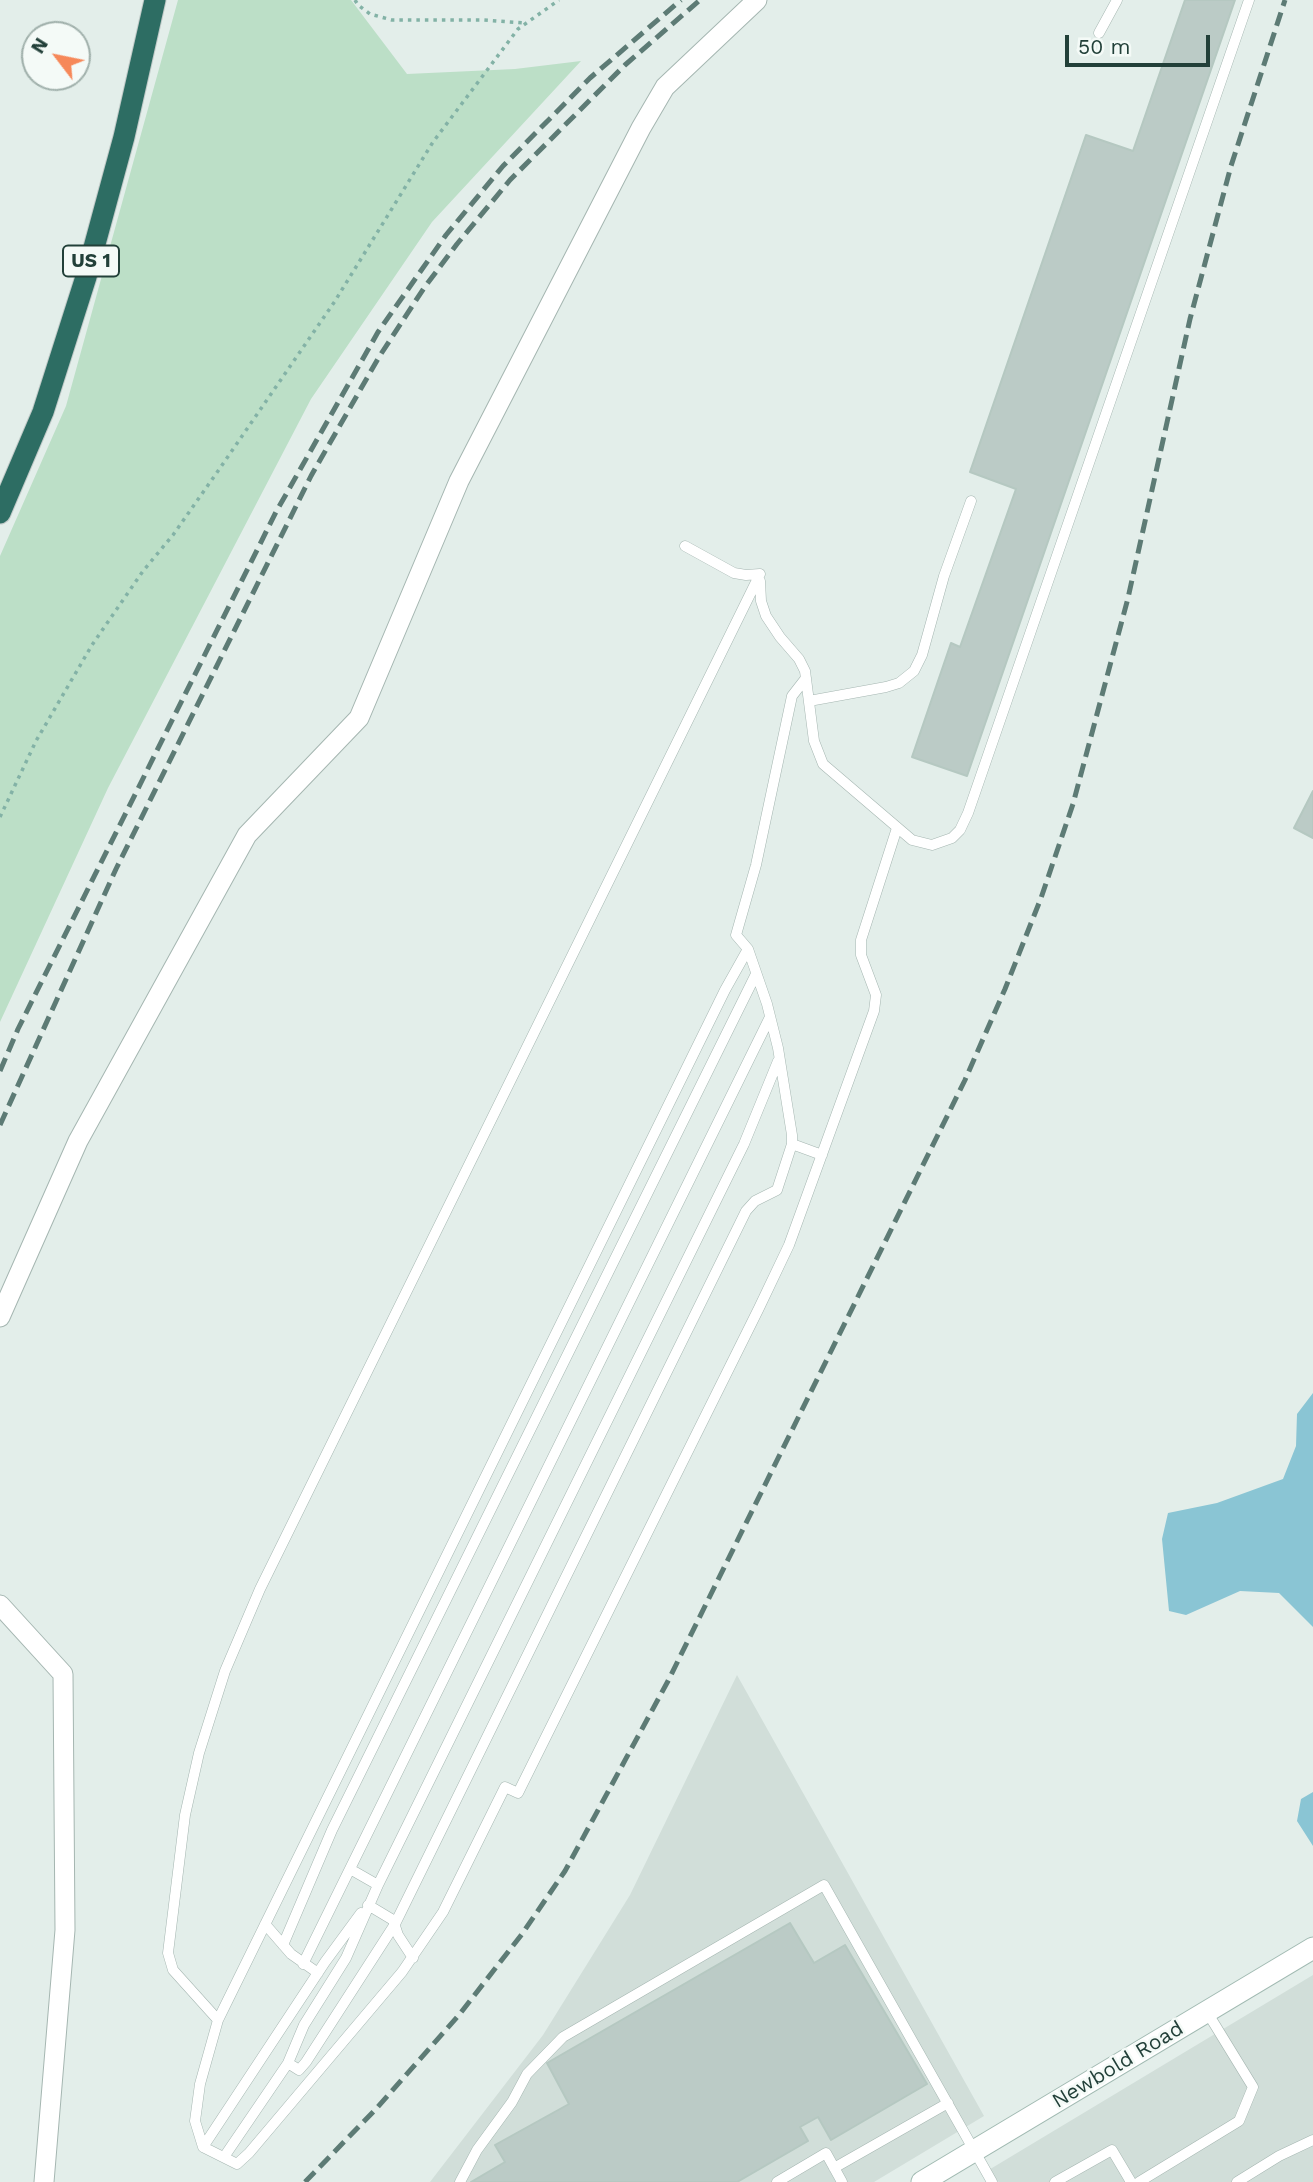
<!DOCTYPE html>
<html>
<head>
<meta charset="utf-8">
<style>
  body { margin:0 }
  #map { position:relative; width:1313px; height:2182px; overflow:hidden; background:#e3eeea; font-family:"Work Sans",sans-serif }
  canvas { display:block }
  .north { position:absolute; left:21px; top:21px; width:70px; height:70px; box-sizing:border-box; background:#f4faf7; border:2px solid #a0b0ab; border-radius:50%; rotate:302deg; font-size:19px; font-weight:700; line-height:28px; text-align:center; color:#224039 }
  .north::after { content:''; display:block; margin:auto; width:24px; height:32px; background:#f68859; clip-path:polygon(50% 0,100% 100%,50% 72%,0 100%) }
  .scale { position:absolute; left:1065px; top:35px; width:145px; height:32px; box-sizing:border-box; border:4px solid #224039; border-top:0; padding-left:9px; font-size:21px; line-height:24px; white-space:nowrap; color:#224039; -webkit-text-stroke:5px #f4faf7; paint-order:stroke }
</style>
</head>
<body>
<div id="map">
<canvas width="1313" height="2182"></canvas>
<div class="north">N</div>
<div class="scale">50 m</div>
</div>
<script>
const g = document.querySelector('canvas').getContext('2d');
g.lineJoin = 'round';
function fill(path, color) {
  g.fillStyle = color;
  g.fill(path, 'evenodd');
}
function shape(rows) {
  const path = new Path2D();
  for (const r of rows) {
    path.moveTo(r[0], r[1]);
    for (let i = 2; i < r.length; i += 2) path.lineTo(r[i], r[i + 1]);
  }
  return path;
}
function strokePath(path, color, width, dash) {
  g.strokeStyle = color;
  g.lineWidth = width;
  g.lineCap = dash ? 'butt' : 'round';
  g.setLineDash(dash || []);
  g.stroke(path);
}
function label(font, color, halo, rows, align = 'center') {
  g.font = font + ' "Work Sans",sans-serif';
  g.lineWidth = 5;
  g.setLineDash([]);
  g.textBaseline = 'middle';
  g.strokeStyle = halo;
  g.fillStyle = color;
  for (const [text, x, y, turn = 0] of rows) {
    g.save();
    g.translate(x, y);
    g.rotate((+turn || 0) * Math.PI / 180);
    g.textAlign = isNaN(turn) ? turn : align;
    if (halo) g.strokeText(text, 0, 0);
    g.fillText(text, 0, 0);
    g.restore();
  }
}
fill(shape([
  [737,1675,984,2116,874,2182,430,2182,543,2035,630,1895],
  [1313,1975,1313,2182,999,2182,982,2174]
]), '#d1ded9');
fill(shape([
  [178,0,351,0,407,74,515,69,581,61,432,222,311,399,108,788,0,1022,0,556,66,406]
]), '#bcdfc7');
fill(shape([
  [1313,1393,1313,1627,1279,1593,1240,1591,1186,1615,1169,1611,1162,1539,1168,1513,1217,1503,1283,1479,1296,1446,1297,1414],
  [1313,1792,1313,1846,1297,1821,1301,1799]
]), '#8ac5d4');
const building = shape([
  [1185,0,1235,0,967,776,912,757,951,643,960,647,1016,489,970,472,1086,135,1133,151,1185,0],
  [1313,791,1313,838,1294,828,1313,791],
  [790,1923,814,1963,845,1945,927,2084,831,2140,818,2117,800,2127,808,2141,737,2182,471,2182,505,2162,495,2145,569,2104,547,2063,790,1923]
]);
fill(building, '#bbcbc6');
strokePath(building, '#b5c8c1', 2);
const lane = shape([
  [1099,33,1117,0],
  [685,546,734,573,746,575,760,574],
  [760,581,761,601,766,616,780,637,799,659,805,671,814,741,823,764,912,840,932,845,952,838,960,830,968,813,1249,0],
  [809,701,886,687,899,683,914,671,922,655,944,576,971,501],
  [748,949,725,990,218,2020,200,2084,195,2121,203,2147,237,2164,249,2153,402,1972,443,1912,505,1787,518,1793,759,1308,789,1245,874,1011,876,995,861,955,861,940,897,828],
  [792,1144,822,1155],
  [350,1869,378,1885],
  [368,1905,393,1920,398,1935,413,1958],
  [265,1924,291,1954,318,1973],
  [283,1945,332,1830,756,974],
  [303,1964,770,1017],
  [218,2020,173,1970,168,1953,185,1815,199,1753,225,1671,260,1589,760,574],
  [288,2063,299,2070,306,2062,395,1924,746,1211,755,1201,777,1190,792,1144,792,1135,778,1048,767,1004,748,949,736,935,756,865,792,696,806,678],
  [203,2147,325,1962,361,1913],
  [224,2157,288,2063,304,2025,346,1958,378,1885,744,1144,778,1061],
  [834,2168,948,2103],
  [460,2182,477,2150,512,2102,527,2074,563,2037,824,1885,992,2182],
  [777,2182,826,2153,842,2182],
  [1055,2182,1112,2150,1131,2182],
  [1139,2182,1239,2121,1253,2087,1207,2012],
  [1237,2182,1279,2156,1313,2140]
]);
const street = shape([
  [0,1317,78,1141,247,835,359,718,459,481,641,128,665,87,757,0],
  [0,1605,63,1674,65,1930,44,2182]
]);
const secondary = shape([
  [922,2182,1313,1948]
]);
const highway = shape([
  [0,513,43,412,86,277,124,137,155,0]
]);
strokePath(lane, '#a5b6b1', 11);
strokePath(street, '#a5b6b1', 21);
strokePath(secondary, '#a1bab2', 23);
strokePath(highway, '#c1cac8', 23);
strokePath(shape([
  [355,0,358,5,370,14,392,20,484,20,524,23],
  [0,817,36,741,92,645,143,571,173,535,218,471,335,301,433,142,518,29,559,0]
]), '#83b2a6', 3.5, [3.5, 5]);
strokePath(lane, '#fff', 10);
strokePath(street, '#fff', 19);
strokePath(secondary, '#fff', 21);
strokePath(highway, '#2d6d63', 21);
strokePath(shape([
  [0,1071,18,1029,276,512,378,332,446,235,503,166,590,78,681,0],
  [0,1125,116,869,311,476,379,357,424,288,457,244,510,180,625,65,700,0],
  [305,2182,375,2110,459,2015,522,1934,565,1871,668,1681,965,1080,1005,989,1041,898,1073,804,1128,598,1190,319,1231,166,1285,0]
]), '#5d7b75', 5, [14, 7]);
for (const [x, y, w] of [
  [91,261,56]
]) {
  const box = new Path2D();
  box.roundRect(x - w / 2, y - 15.5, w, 31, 5);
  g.fillStyle = '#f4faf7';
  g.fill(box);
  strokePath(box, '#224039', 2);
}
label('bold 19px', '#224039', null, [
  ["US 1",91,261]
]);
label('21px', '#224039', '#f4faf7', [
  ["Newbold Road",1118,2065,-31]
]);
</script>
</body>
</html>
